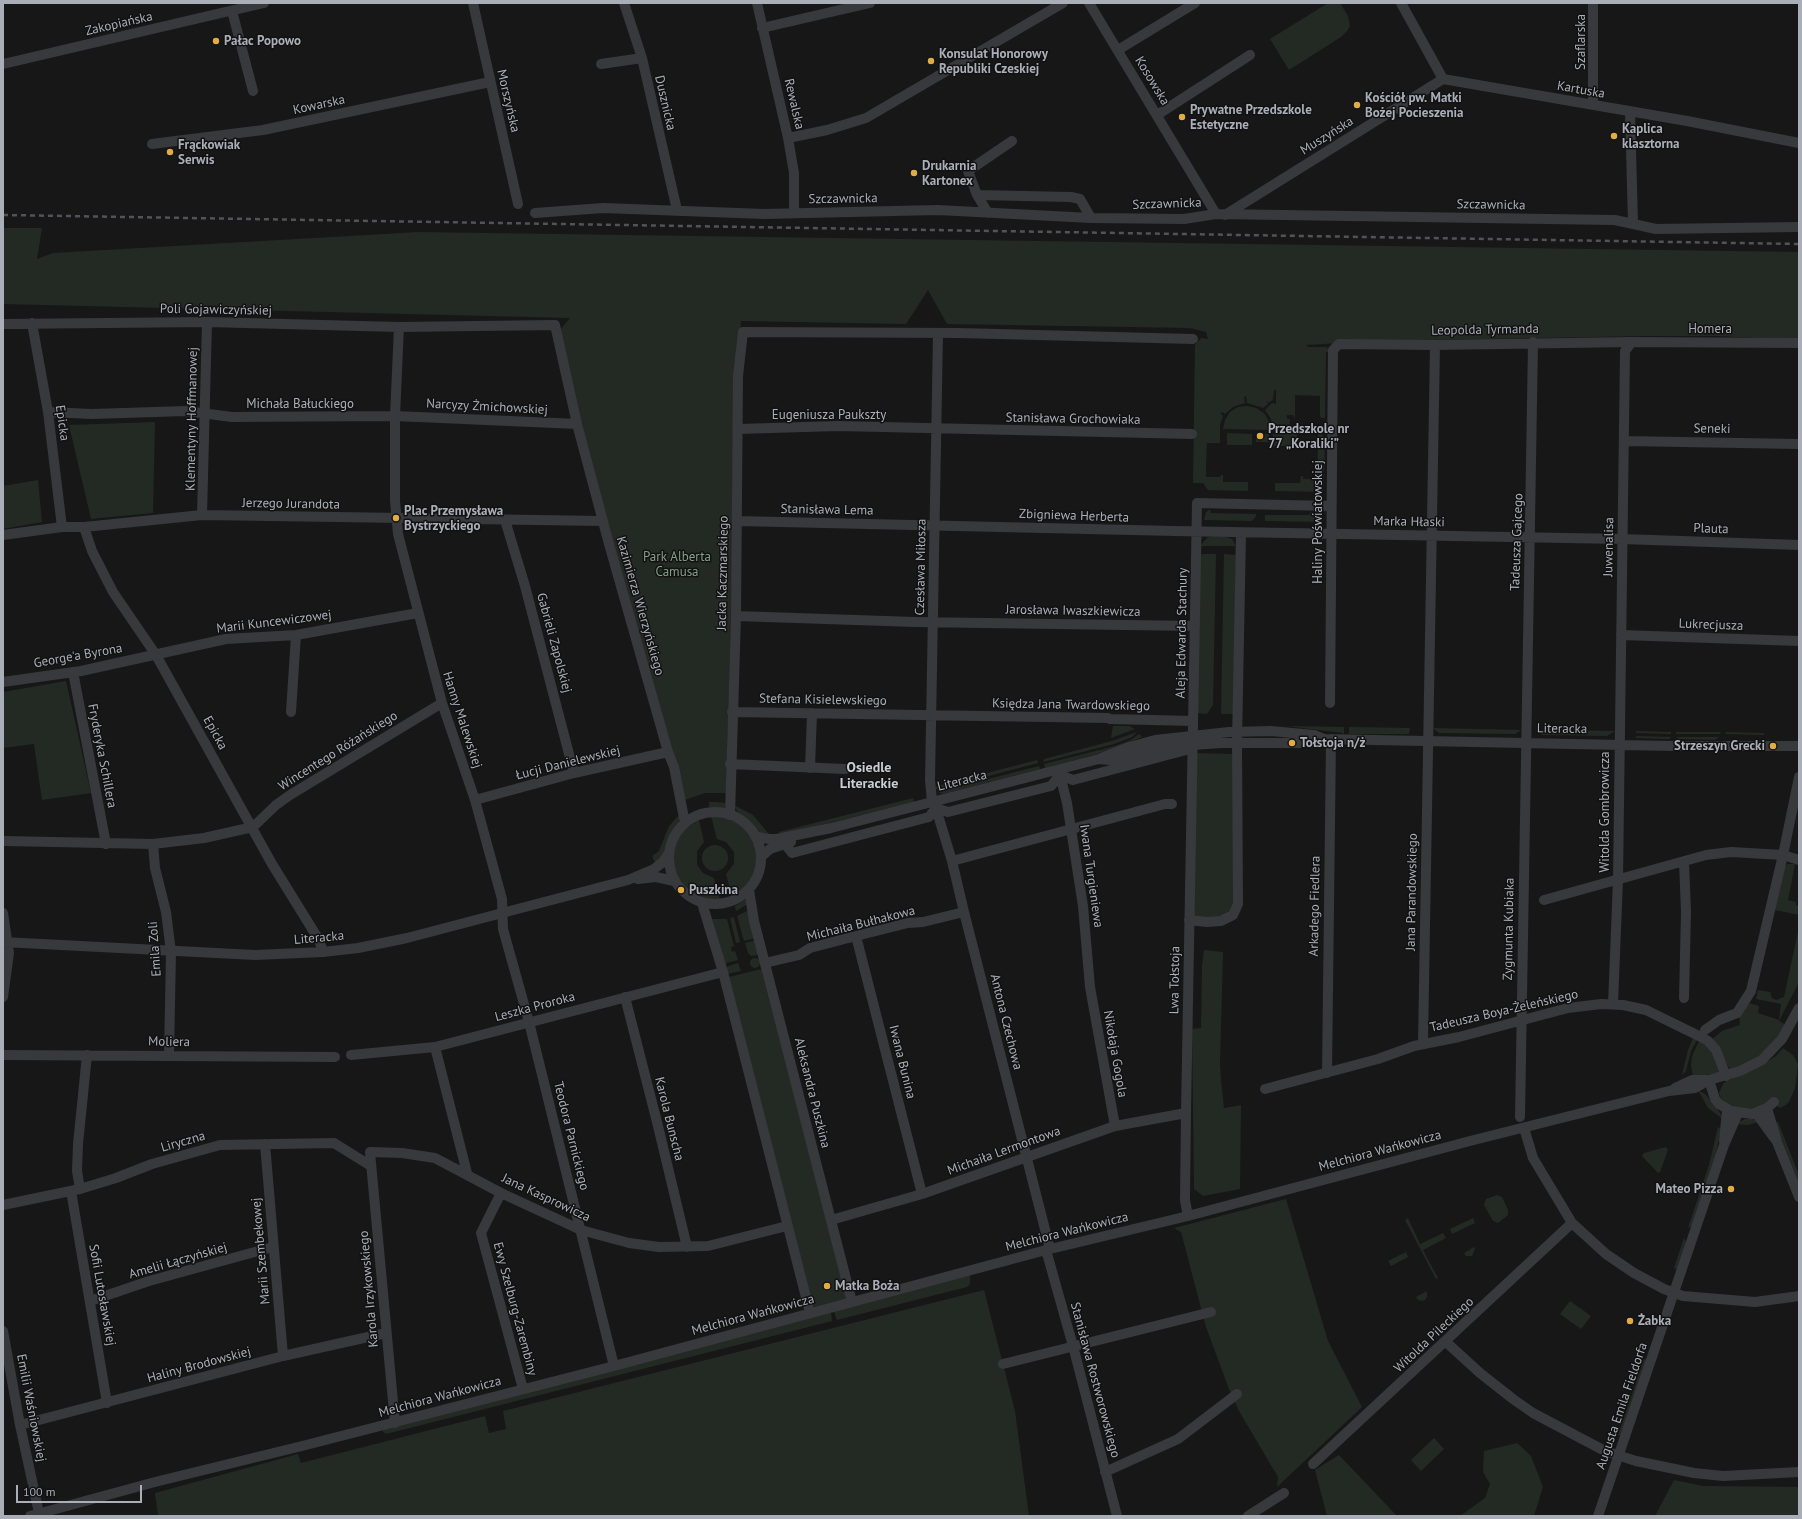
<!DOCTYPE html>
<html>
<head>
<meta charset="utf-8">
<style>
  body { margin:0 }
  #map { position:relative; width:1802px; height:1519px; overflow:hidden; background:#171718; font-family:"PT Sans",sans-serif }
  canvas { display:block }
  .frame { position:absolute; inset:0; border:4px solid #aaaeb7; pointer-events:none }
  .scale { position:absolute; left:16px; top:1485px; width:126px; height:18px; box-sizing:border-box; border:2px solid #aaaeb7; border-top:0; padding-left:5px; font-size:12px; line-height:14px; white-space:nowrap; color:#aaaeb7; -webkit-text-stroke:3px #121213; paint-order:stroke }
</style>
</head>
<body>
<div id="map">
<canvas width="1802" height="1519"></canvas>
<div class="frame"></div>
<div class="scale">100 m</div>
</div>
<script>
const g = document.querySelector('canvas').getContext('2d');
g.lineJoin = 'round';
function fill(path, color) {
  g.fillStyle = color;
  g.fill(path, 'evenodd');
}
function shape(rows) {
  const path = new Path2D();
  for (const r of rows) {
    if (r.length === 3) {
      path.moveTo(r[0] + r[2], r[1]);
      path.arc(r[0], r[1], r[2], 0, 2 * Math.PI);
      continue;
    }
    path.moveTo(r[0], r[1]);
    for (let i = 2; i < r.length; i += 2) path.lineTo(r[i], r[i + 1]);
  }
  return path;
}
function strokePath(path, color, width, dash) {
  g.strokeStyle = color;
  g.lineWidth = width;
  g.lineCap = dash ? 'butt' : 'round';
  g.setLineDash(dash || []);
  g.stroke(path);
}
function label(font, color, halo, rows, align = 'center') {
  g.font = font + ' "PT Sans",sans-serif';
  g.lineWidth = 3;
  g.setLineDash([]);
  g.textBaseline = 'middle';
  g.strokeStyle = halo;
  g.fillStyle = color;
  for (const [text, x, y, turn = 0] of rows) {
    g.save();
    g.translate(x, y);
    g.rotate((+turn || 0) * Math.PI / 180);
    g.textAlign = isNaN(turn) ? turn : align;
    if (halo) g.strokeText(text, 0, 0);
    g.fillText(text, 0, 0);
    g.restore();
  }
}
fill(shape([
  [1328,3,1340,3,1348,16,1350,26,1347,31,1341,37,1289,70,1270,39],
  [3,228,42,228,37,259,53,253,419,232,1799,252,1799,340,1718,336,1645,336,1375,341,1306,345,1308,347,1327,347,1329,352,1326,352,1325,418,1321,418,1320,416,1320,396,1295,395,1295,419,1293,415,1287,415,1287,419,1290,419,1289,431,1273,431,1271,419,1265,410,1272,403,1276,404,1276,389,1274,391,1273,399,1269,403,1266,400,1268,404,1263,408,1247,403,1246,396,1244,397,1245,403,1233,407,1225,414,1222,412,1221,414,1223,416,1220,425,1220,443,1207,443,1206,465,1206,477,1220,477,1221,475,1223,475,1223,482,1248,482,1248,491,1208,490,1203,483,1193,483,1195,345,1201,338,1208,339,1206,332,1190,328,947,324,928,290,906,324,741,321,734,396,732,510,734,511,726,793,705,793,685,800,580,422,560,330,570,318,3,304],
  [1247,406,1256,408,1264,413,1269,421,1270,430,1223,429,1225,420,1230,412,1238,407],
  [155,422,153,513,91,519,69,425],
  [1318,431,1325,438,1325,443,1318,443],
  [1227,433,1252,434,1252,445,1227,445],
  [1256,434,1269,434,1269,442,1256,442],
  [1273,434,1297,434,1297,446,1273,446],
  [1318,446,1325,446,1323,492,1275,491,1275,483,1300,483,1301,476,1303,476,1303,479,1317,479],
  [38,480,42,522,3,529,3,486],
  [1209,510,1211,510,1210,513,1256,514,1256,516,1252,521,1204,520,1206,512],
  [1311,512,1320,515,1323,518,1322,522,1265,521,1265,515,1309,515],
  [1224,536,1232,539,1236,546,1200,546,1208,537],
  [1203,554,1216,554,1213,705,1207,714,1197,713,1200,555],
  [1224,554,1236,555,1234,714,1221,714],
  [66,681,91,793,42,800,34,744,3,748,3,692],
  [1113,726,1129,726,1135,729,1111,738],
  [1287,726,1344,727,1344,734,1342,733],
  [1349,727,1410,728,1409,734,1349,734],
  [1433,728,1521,730,1515,734,1439,733],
  [1541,730,1614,731,1615,731,1607,736,1541,735],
  [1635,731,1671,732,1671,734,1637,733],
  [1137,732,1132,737,1114,744,1043,762,1044,759,1112,741],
  [1676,732,1721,732,1720,734,1676,734],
  [1726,732,1764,733,1764,735,1726,734],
  [1139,734,1142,737,1097,754,1045,768,1044,764,1115,746,1131,740],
  [1637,736,1671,737,1669,739,1635,738],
  [1676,737,1719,737,1715,740,1678,739],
  [1195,753,1232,754,1234,765,1235,907,1222,917,1209,920,1193,915],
  [1037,760,1038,763,935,790,934,787],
  [1039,766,1040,769,943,794,937,792],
  [913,798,914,802,780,835,779,832],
  [709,802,718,802,726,803,725,808,709,807],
  [734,805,753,815,768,833,773,836,760,833,751,822,737,811],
  [680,814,679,822,671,833,663,856,655,863,652,856,659,851,669,826],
  [711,816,724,817,739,823,751,835,756,847,757,864,753,876,746,887,732,897,726,874,734,864,734,852,726,842,717,839],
  [699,820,704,842,697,851,697,865,703,873,714,878,720,900,704,898,689,891,679,878,674,867,674,851,678,839,685,829],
  [715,858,13],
  [1787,864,1795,864,1788,900,1796,902,1796,905,1799,906,1799,915,1775,910,1784,868],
  [746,899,748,904,736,911,735,906],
  [749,910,756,938,744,941,737,916],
  [734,917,740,942,736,943,730,918],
  [712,919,727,919,734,946,731,947,732,952,735,951,738,960,726,963,723,962],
  [1799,927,1799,982,1779,1021,1786,1025,1769,1048,1753,1061,1730,1070,1720,1050,1712,1039,1722,1031,1740,1025,1739,1015,1749,1003,1759,1006,1758,1013,1779,1020,1781,1004,1756,999,1758,990,1770,992,1772,998,1776,1000,1784,997],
  [756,940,758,955,751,956,748,953,745,943],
  [1204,950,1223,952,1220,1063,1221,1081,1224,1108,1241,1105,1240,1189,1203,1196,1194,1189,1192,1029,1201,1028,1202,966],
  [755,963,5],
  [738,963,741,971,728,974,726,967],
  [761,969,847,1297,845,1300,816,1308,812,1304,729,977],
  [1693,1038,1697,1040,1691,1051,1686,1071,1682,1075,1688,1050],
  [1702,1040,1715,1056,1719,1073,1693,1077,1691,1066,1692,1056,1699,1041],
  [1783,1048,1793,1055,1798,1064,1795,1088,1789,1102,1786,1105,1780,1108,1776,1105,1763,1105,1747,1110,1730,1106,1722,1101,1719,1093,1723,1084,1726,1081,1759,1067,1776,1056],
  [1698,1090,1705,1094,1719,1111,1723,1119,1708,1108],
  [1745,1119,1753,1119,1759,1122,1748,1125,1736,1124],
  [1778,1122,1799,1175,1799,1185,1775,1123],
  [1718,1127,1721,1129,1716,1154,1692,1226,1688,1228,1709,1165],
  [1666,1147,1668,1150,1660,1172,1658,1173,1642,1156,1644,1153],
  [1497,1195,1502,1197,1508,1210,1508,1215,1498,1223,1493,1221,1484,1205,1486,1199],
  [1286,1199,1328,1341,1362,1407,1277,1487,1278,1477,1239,1411,1229,1389,1206,1327,1181,1232,1174,1228],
  [1408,1218,1420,1244,1443,1233,1446,1238,1423,1250,1438,1278,1436,1279,1405,1220],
  [1473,1218,1475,1223,1452,1234,1450,1229],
  [1684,1238,1686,1242,1677,1270,1674,1268],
  [1474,1247,1475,1249,1472,1256,1466,1256,1464,1253],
  [1406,1252,1408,1257,1391,1266,1388,1261],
  [970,1275,970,1284,967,1287,837,1320,836,1318,834,1311],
  [984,1290,1015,1411,1029,1516,158,1516,155,1493,298,1454,301,1463,485,1416,489,1433,506,1429,503,1411],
  [1427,1291,1427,1297,1425,1300,1421,1301,1417,1299,1416,1297],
  [1570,1301,1591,1316,1581,1329,1560,1314],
  [831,1312,832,1321,386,1434,383,1432,383,1429],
  [1644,1359,1647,1360,1622,1436,1618,1435],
  [1434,1438,1444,1449,1421,1471,1411,1460],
  [1517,1443,1531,1456,1543,1487,1534,1516,1460,1516,1485,1498,1490,1484,1483,1472,1484,1451],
  [1339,1455,1397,1516,1327,1516,1315,1470],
  [1674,1480,1703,1486,1799,1487,1799,1516,1655,1516]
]), '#232a24');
strokePath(shape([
  [473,3,518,204],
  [624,3,642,58,677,210],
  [757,3,788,138,794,173,794,212],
  [1089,3,1216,214],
  [1401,3,1443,79],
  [232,11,253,91],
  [762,28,870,3],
  [1118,50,1195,3],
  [3,64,264,3],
  [601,64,642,58],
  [1443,79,1687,121,1799,143],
  [1593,105,1593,3],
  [1630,112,1633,224],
  [1157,115,1250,55],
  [788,138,827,130,866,118,1063,3],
  [152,144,263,130,490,82],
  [977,195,1071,197,1080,199,1091,218],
  [535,213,603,208,764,214,938,210,1091,218,1184,219,1216,214,1615,220,1656,229,1799,227],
  [988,213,977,195,968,171,1012,141],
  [1225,215,1443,79],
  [32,323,48,412,62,527],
  [3,324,207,322,399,327,555,325,577,424,609,544,668,752,674,767,685,823],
  [399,327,395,416,395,501,398,534,442,703,475,800,502,899,503,929,529,1022,614,1366],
  [48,412,92,414,186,411,232,417,395,416,577,424],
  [738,429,838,426,1192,434],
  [1624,441,1799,444],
  [202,515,207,322],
  [505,520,525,586,574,773],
  [737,521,1175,531,1622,539,1799,545],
  [84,527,92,551,113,592,156,655,272,864,319,940,323,952],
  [3,535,62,527,84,527,202,515,603,521],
  [736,616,915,622,1195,626],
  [1621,635,1799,641],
  [73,672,106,844],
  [3,682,81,671,226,639,296,635,418,613],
  [1330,703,1333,350,1339,344,1435,345,1632,342],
  [291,712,296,635],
  [732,712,1108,718,1110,719,1193,721],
  [1099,759,1110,760,1143,752,1178,746,1221,743,1307,743,1324,739,1672,746,1799,746],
  [730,764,845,769],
  [810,768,812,713],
  [1059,771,1067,803,1083,906,1090,987,1115,1126],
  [475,800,574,773,668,752],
  [932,802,930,780,938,333],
  [934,802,952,861,964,912,1050,1249],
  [715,858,46],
  [730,815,736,616,738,376,743,332,959,333,1193,339],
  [755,836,768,839,777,839,831,828,1099,759,1129,747,1155,740,1229,732,1271,731,1314,735,1324,739],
  [4,841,153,844,204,838,253,827,276,805,290,795,442,703],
  [153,844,155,868,166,912,171,952,169,1055],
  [785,844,792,853,929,817,936,808,948,812,1051,786,1060,775,1073,780,1190,749],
  [761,857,770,849,791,842],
  [952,861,1165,804,1172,804],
  [1684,861,1686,912,1684,998],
  [638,879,656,877,674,881],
  [749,890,754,921,852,1302],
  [1544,900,1706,855,1731,852,1783,855,1799,777],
  [702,903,723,972,810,1313],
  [3,913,9,953,3,997],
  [1189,920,1207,922,1221,921,1233,915,1238,904,1237,742,1241,533],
  [856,936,922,1194],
  [3,942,255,955,323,952,358,948,407,938,628,880,654,869,663,862,669,853],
  [765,963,799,955,810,948,856,936,908,923,923,922,964,912],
  [625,997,657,1122,687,1247],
  [1613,1004,1618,880,1625,351,1632,342,1799,343],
  [1705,1030,1719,1020,1737,1013,1751,991,1783,855,1799,860],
  [1423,1043,1435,345],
  [435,1047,467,1173],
  [3,1055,335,1057],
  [351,1055,435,1047,723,972],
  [1327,1073,1331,739],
  [1709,1080,1715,1099,1719,1104,1731,1111,1752,1114,1767,1108,1774,1102],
  [1675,1088,1692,1080,1707,1080],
  [1265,1089,1378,1059,1414,1046,1459,1037,1568,1008,1601,1004,1623,1005,1646,1010,1701,1037,1708,1041,1716,1050,1726,1076],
  [1767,1108,1777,1142,1799,1197],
  [1756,1113,1775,1139],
  [1520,1117,1533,342],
  [1524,1128,1533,1158,1572,1223,1606,1254,1634,1273,1664,1289,1683,1296,1755,1302,1799,1296],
  [1724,1141,1727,1110],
  [265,1144,283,1356],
  [80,1189,77,1171,78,1144,87,1055],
  [71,1191,107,1403],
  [501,1193,481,1233,523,1389],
  [3,1205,80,1189,116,1178,152,1164,220,1145,334,1143,371,1166],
  [1188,1216,1185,1200,1186,1113,1197,503,1331,506],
  [831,1220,922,1194,1115,1126,1186,1113],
  [1046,1250,1073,1346,1117,1516],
  [90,1301,149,1281,273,1247],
  [3,1331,20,1425,39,1513],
  [1446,1342,1480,1373,1513,1399,1533,1413,1605,1451,1636,1461,1694,1473,1723,1476,1799,1472],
  [1003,1364,1211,1312],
  [395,1423,370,1152,402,1153,435,1158,501,1193,581,1230,629,1243,659,1247,708,1246,787,1226],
  [20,1425,283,1356,386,1333],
  [1313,1464,1572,1223],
  [1105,1472,1178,1439,1237,1394],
  [30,1516,155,1482,302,1446,614,1366,1046,1250,1188,1216,1470,1141,1669,1091,1695,1088,1709,1080,1740,1071,1762,1060,1782,1039,1799,1008],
  [1248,1516,1284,1493],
  [1598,1516,1724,1145,1738,1113]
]), '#38393d', 10);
strokePath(shape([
  [3,215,1799,244]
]), '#515358', 2.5, [5, 4]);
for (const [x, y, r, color] of [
  [216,41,4,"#e2ac45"],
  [931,61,4,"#e2ac45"],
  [1357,105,4,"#e2ac45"],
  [1182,117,4,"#e2ac45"],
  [1614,136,4,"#e2ac45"],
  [170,152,4,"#e2ac45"],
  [914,173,4,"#e2ac45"],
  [1260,436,4,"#e2ac45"],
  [396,518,4,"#e2ac45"],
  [1292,743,4,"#e2ac45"],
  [1773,746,4,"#e2ac45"],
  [681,890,4,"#e2ac45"],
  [1731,1189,4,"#e2ac45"],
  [827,1286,4,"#e2ac45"],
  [1630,1321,4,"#e2ac45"]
]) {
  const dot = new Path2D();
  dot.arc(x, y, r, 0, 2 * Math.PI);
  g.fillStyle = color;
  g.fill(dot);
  strokePath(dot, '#121213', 1.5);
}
label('13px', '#aaaeb7', '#121213', [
  ["Zakopiańska",119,24,-13],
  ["Szaflarska",1581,42,-90],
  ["Kosowska",1152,81,59],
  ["Kartuska",1581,90,10],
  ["Morszyńska",508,101,77],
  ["Dusznicka",665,103,77],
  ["Rewalska",794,104,77],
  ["Kowarska",319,105,-12],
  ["Muszyńska",1327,136,-32],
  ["Szczawnicka",843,199,-1],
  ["Szczawnicka",1167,204,-2],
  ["Szczawnicka",1491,205,1],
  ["Poli Gojawiczyńskiej",216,310,1],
  ["Homera",1710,329],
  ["Leopolda Tyrmanda",1485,330,-1],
  ["Michała Bałuckiego",300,404],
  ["Narcyzy Żmichowskiej",487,407,3],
  ["Eugeniusza Paukszty",829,415],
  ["Klementyny Hoffmanowej",192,419,-89],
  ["Stanisława Grochowiaka",1073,419,1],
  ["Epicka",62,423,82],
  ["Seneki",1712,429,1],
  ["Jerzego Jurandota",291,504,1],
  ["Stanisława Lema",827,510,1],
  ["Zbigniewa Herberta",1074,516,2],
  ["Haliny Poświatowskiej",1318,522,-90],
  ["Marka Hłaski",1409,522,1],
  ["Plauta",1711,529,2],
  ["Tadeusza Gajcego",1517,542,-88],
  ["Juwenalisa",1609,547,-89],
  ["Czesława Miłosza",921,567,-89],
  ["Jacka Kaczmarskiego",723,573,-89],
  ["Kazimierza Wierzyńskiego",640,606,74],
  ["Jarosława Iwaszkiewicza",1073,611,1],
  ["Marii Kuncewiczowej",274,622,-7],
  ["Lukrecjusza",1711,625,2],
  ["Aleja Edwarda Stachury",1182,633,-89],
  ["Gabrieli Zapolskiej",554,643,75],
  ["George'a Byrona",78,656,-10],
  ["Stefana Kisielewskiego",823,700,1],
  ["Księdza Jana Twardowskiego",1071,705,1],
  ["Hanny Malewskiej",462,720,72],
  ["Literacka",1562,729,1],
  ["Epicka",215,733,61],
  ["Wincentego Różańskiego",338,751,-32],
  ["Fryderyka Schillera",102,756,79],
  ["Łucji Danielewskiej",568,763,-14],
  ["Literacka",962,781,-14],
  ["Witolda Gombrowicza",1605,812,-90],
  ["Iwana Turgieniewa",1091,876,82],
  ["Jana Parandowskiego",1412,892,-89],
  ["Arkadego Fiedlera",1315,906,-89],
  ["Michaiła Bułhakowa",861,924,-14],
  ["Zygmunta Kubiaka",1509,929,-89],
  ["Literacka",319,938,-5],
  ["Emila Zoli",155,949,-94],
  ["Lwa Tołstoja",1175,980,-89],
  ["Leszka Proroka",535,1007,-15],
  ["Tadeusza Boya-Żeleńskiego",1504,1011,-13],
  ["Antona Czechowa",1006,1022,76],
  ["Moliera",169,1042,1],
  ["Nikołaja Gogola",1115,1054,80],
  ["Iwana Bunina",902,1062,76],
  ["Aleksandra Puszkina",812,1093,76],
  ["Karola Bunscha",669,1119,76],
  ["Teodora Parnickiego",571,1136,76],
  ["Liryczna",183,1142,-16],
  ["Michaiła Lermontowa",1004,1151,-20],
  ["Melchiora Wańkowicza",1380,1151,-15],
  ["Jana Kasprowicza",546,1198,25],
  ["Melchiora Wańkowicza",1067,1232,-14],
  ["Marii Szembekowej",261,1251,-95],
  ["Amelii Łączyńskiej",178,1261,-16],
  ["Karola Irzykowskiego",369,1289,-95],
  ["Sofii Lutosławskiej",102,1295,80],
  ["Ewy Szelburg-Zarembiny",515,1309,75],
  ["Melchiora Wańkowicza",753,1315,-15],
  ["Witolda Pileckiego",1434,1335,-43],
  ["Haliny Brodowskiej",199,1365,-15],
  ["Stanisława Rostworowskiego",1095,1380,75],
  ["Melchiora Wańkowicza",440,1397,-15],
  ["Augusta Emila Fieldorfa",1622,1406,-71],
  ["Emilii Waśniowskiej",31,1408,79]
]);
label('bold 13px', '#aaaeb7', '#121213', [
  ["Pałac Popowo",224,41],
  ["Konsulat Honorowy",939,54],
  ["Republiki Czeskiej",939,69],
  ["Kościół pw. Matki",1365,98],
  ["Bożej Pocieszenia",1365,113],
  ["Prywatne Przedszkole",1190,110],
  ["Estetyczne",1190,125],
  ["Kaplica",1622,129],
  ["klasztorna",1622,144],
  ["Frąckowiak",178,145],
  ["Serwis",178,160],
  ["Drukarnia",922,166],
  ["Kartonex",922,181],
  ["Przedszkole nr",1268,429],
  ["77 „Koraliki”",1268,444],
  ["Plac Przemysława",404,511],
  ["Bystrzyckiego",404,526],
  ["Tołstoja n/ż",1300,743],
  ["Strzeszyn Grecki",1765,746,"right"],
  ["Puszkina",689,890],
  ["Mateo Pizza",1723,1189,"right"],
  ["Matka Boża",835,1286],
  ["Żabka",1638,1321]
], 'left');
label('13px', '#83a084', '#121213', [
  ["Park Alberta",677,557],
  ["Camusa",677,572]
]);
label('bold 14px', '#cacdd3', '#121213', [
  ["Osiedle",869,768],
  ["Literackie",869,784]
]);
</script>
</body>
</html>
